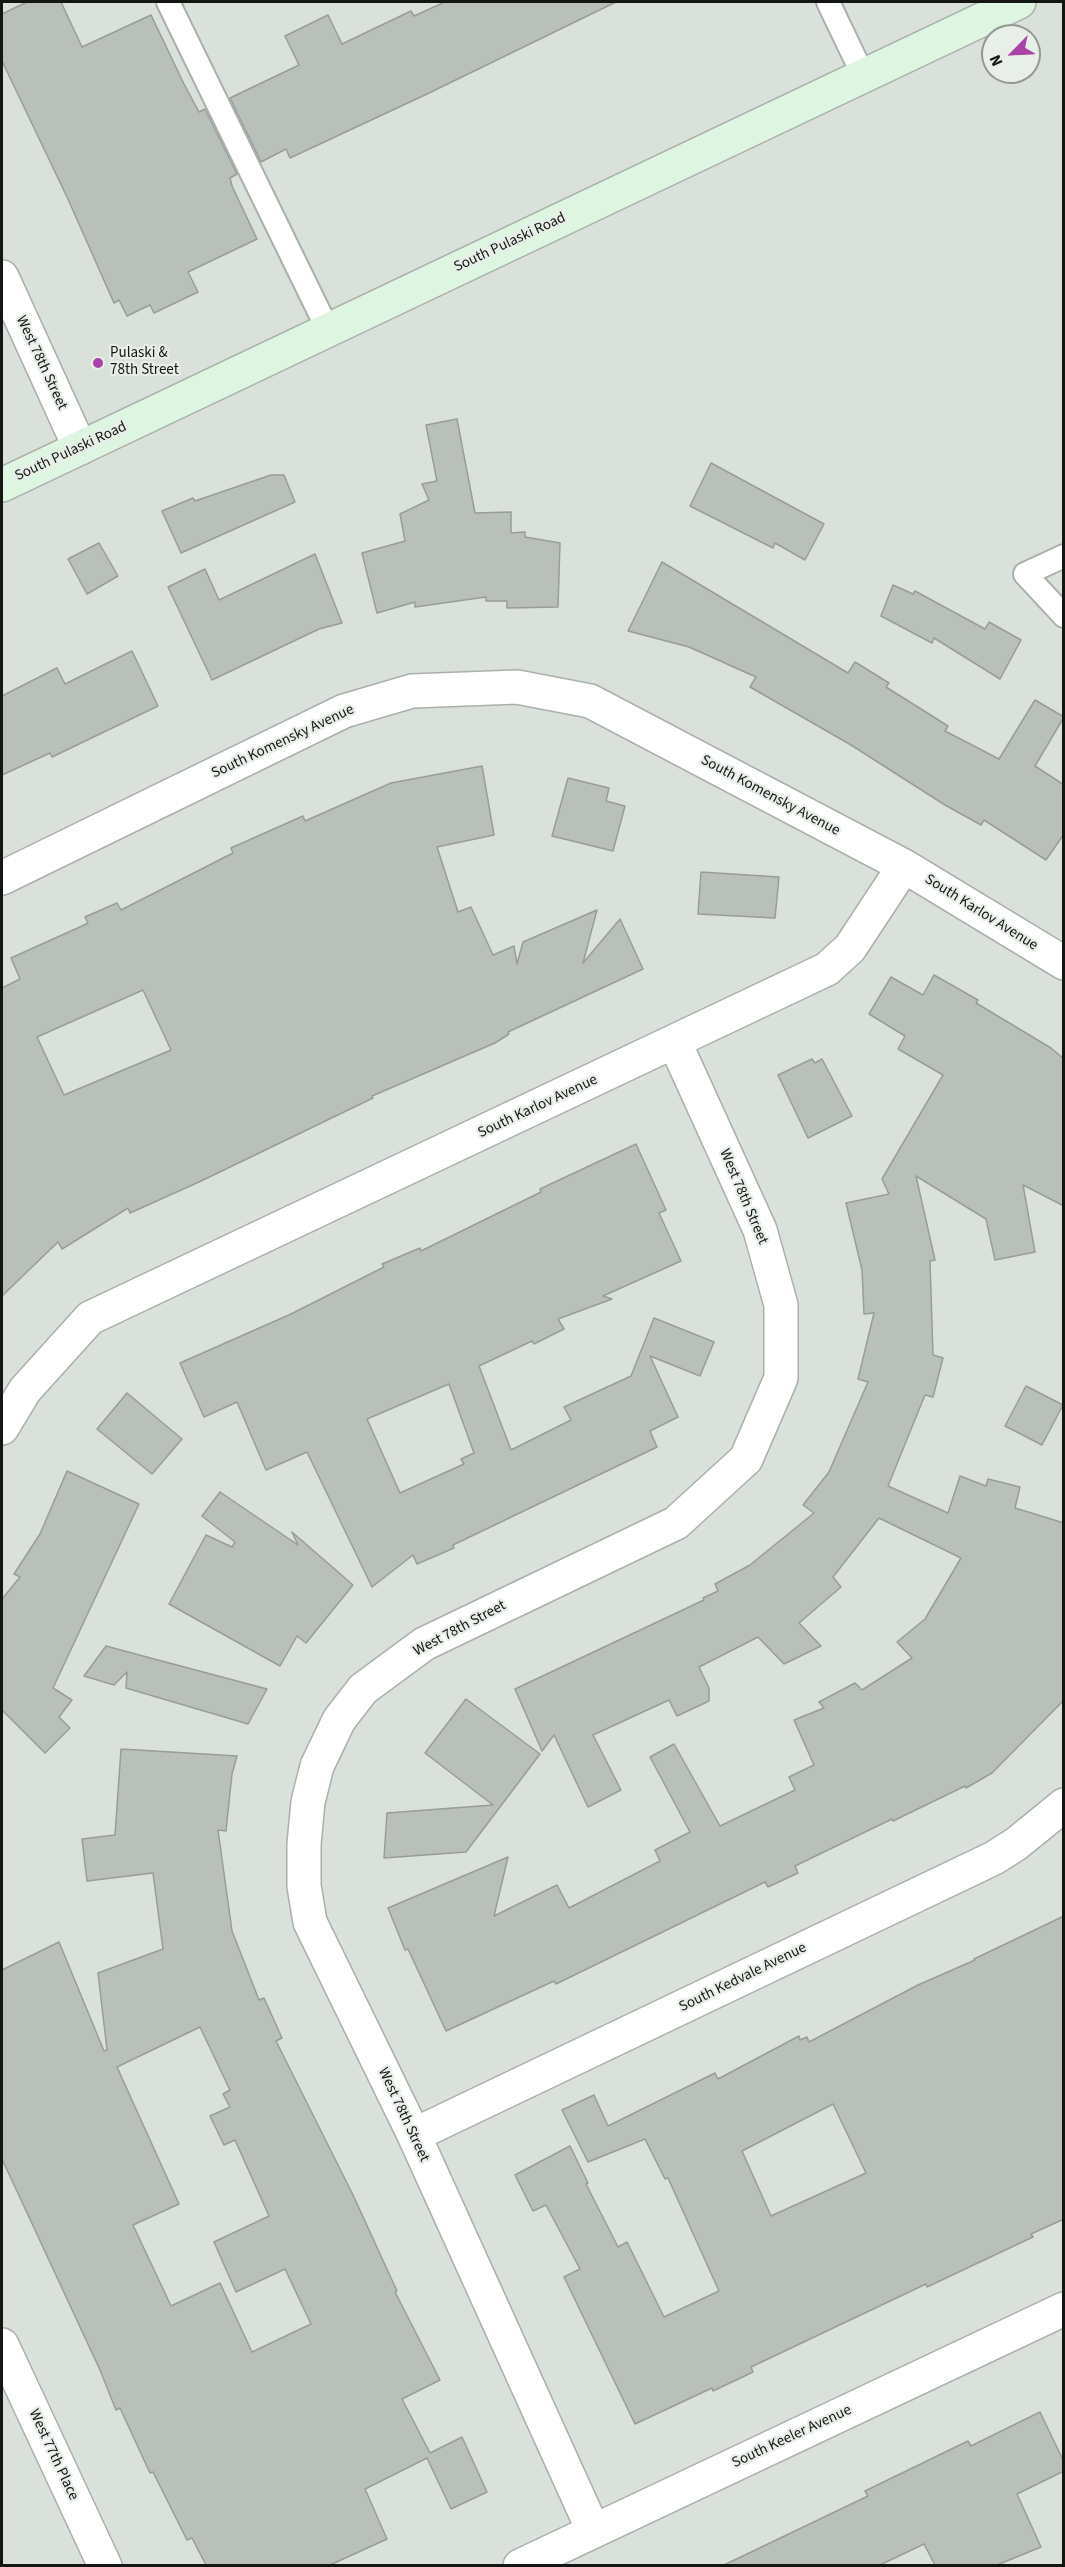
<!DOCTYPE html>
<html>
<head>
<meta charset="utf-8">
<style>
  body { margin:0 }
  #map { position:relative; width:1065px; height:2567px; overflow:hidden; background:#dae1db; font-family:"Source Sans 3",sans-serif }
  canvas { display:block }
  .frame { position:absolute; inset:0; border:3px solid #141614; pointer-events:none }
  .north { position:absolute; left:981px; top:24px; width:60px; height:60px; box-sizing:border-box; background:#e8eee8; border:2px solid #939893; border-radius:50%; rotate:246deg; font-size:16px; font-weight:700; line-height:24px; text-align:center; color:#141614 }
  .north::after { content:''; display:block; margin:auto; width:21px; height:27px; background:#a943a7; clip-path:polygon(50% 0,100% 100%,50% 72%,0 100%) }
</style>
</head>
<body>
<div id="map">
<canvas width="1065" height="2567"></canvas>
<div class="frame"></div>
<div class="north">N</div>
</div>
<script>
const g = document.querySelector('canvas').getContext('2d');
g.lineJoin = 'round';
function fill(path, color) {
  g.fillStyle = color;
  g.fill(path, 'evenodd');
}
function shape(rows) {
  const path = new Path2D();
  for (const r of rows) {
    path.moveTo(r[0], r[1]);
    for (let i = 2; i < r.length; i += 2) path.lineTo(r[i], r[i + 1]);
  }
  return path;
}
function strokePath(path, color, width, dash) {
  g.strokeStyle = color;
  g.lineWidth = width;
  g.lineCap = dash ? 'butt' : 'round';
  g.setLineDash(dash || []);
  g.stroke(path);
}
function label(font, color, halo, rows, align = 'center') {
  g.font = font + ' "Source Sans 3",sans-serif';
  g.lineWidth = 4.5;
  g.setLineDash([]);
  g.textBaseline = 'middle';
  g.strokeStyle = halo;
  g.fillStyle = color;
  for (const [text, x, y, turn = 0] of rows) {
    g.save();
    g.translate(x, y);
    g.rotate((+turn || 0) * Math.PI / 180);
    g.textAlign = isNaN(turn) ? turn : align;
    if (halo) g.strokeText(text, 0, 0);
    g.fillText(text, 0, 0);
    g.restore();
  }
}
const building = shape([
  [27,2,61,2,82,47,151,15,184,84,199,112,205,109,237,174,230,178,232,186,257,239,188,272,198,292,154,313,150,305,127,316,119,300,114,303,67,197,2,61,2,14,27,2],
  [445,2,616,2,427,94,290,158,286,149,261,162,230,98,299,65,285,36,328,15,342,44,411,11,414,16,445,2],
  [457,419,475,513,511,512,511,533,525,532,525,537,560,543,558,607,507,608,507,601,486,601,486,597,415,607,415,602,377,613,362,553,405,541,400,514,429,500,422,484,437,481,426,425,457,419],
  [711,463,824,524,805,560,775,543,773,548,690,506,711,463],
  [271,475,284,475,295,502,181,553,162,511,193,498,195,501,271,475],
  [99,543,118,576,87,594,68,559,99,543],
  [315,554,342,623,319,629,212,680,168,587,205,569,219,600,315,554],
  [662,562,848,673,855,662,889,683,886,687,948,726,945,731,999,759,1035,700,1064,717,1035,766,1064,785,1064,834,1046,860,984,820,981,825,945,805,851,745,750,687,756,677,689,647,628,631,662,562],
  [893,585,913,594,915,591,985,629,989,622,1021,640,1000,679,934,638,932,643,881,616,893,585],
  [132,651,158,706,52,757,50,753,2,775,2,696,57,668,65,684,132,651],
  [482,766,494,835,437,847,458,912,471,907,493,955,514,946,517,964,523,942,597,910,583,963,620,919,643,969,508,1032,509,1034,495,1043,372,1096,373,1098,199,1182,130,1213,128,1208,62,1249,58,1242,2,1296,2,988,20,979,11,958,82,926,88,923,85,917,117,903,121,910,233,853,231,848,303,816,305,821,391,783,482,766],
  [143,990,171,1050,64,1095,37,1037,143,990],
  [568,778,609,788,606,801,625,806,613,851,552,836,568,778],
  [701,872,779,877,775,918,698,914,701,872],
  [934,975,978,1000,976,1003,1051,1048,1064,1059,1064,1206,1023,1185,1035,1252,995,1260,986,1219,916,1176,935,1260,930,1261,933,1355,943,1358,933,1397,925,1395,888,1486,948,1513,960,1476,986,1486,988,1479,1020,1487,1015,1508,1064,1523,1064,1700,992,1773,966,1788,965,1786,893,1821,892,1819,795,1866,798,1873,768,1887,765,1882,556,1984,554,1981,446,2031,408,1949,405,1950,388,1908,508,1857,494,1916,557,1885,569,1908,660,1861,655,1850,690,1832,650,1757,674,1744,720,1826,795,1790,789,1777,814,1765,794,1720,824,1708,819,1702,855,1683,862,1690,912,1658,897,1642,925,1619,961,1558,879,1518,833,1577,841,1587,799,1623,821,1646,784,1664,758,1637,699,1667,709,1688,709,1701,677,1716,669,1700,593,1735,621,1790,588,1807,554,1735,542,1751,515,1689,704,1600,703,1598,718,1591,715,1584,750,1565,814,1513,803,1505,829,1472,868,1382,858,1379,874,1313,864,1314,862,1270,846,1203,889,1194,882,1179,943,1075,898,1049,905,1036,869,1014,891,977,923,995,934,975],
  [812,1059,815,1063,822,1059,852,1116,808,1138,778,1075,812,1059],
  [636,1144,666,1210,659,1213,681,1261,603,1296,612,1299,558,1319,564,1329,534,1344,532,1341,479,1366,511,1450,571,1420,564,1407,631,1376,654,1318,714,1342,700,1376,650,1356,678,1417,650,1431,657,1447,453,1545,454,1548,417,1564,413,1555,372,1587,307,1452,266,1470,237,1402,204,1417,180,1363,291,1314,384,1267,382,1264,420,1248,421,1251,541,1192,540,1189,636,1144],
  [449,1384,474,1453,461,1459,464,1464,400,1493,367,1419,449,1384],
  [1026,1386,1063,1405,1042,1445,1005,1426,1026,1386],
  [127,1393,182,1439,152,1474,97,1429,127,1393],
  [67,1471,139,1504,53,1688,72,1700,59,1717,70,1728,45,1753,2,1710,2,1599,20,1577,14,1574,40,1534,67,1471],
  [220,1492,298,1545,292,1532,353,1585,306,1643,297,1636,280,1666,169,1604,206,1535,232,1547,235,1542,202,1516,220,1492],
  [106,1646,143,1656,267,1689,248,1724,126,1688,127,1672,114,1685,84,1676,106,1646],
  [466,1699,540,1754,466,1852,384,1858,387,1813,493,1805,425,1753,466,1699],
  [121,1749,237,1756,232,1774,226,1831,218,1830,232,1931,259,2000,264,1998,282,2038,276,2041,353,2195,397,2291,395,2292,440,2380,402,2399,430,2453,462,2437,487,2492,451,2509,427,2458,365,2489,387,2539,330,2565,206,2565,192,2538,187,2540,153,2472,150,2473,120,2408,116,2410,100,2370,2,2159,2,1970,59,1942,104,2051,107,2050,98,1973,163,1949,153,1873,87,1881,82,1839,115,1835,121,1749],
  [200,2027,230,2090,223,2094,230,2107,210,2116,224,2145,235,2140,269,2216,214,2242,236,2292,285,2269,311,2324,252,2352,220,2283,171,2306,133,2225,179,2204,117,2067,200,2027],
  [1064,1916,1064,2219,1031,2234,1033,2237,1018,2244,927,2287,926,2284,751,2367,753,2372,713,2391,712,2388,635,2424,564,2277,580,2269,546,2205,533,2211,515,2175,570,2146,588,2183,586,2184,618,2247,627,2242,664,2317,719,2291,668,2178,665,2179,645,2139,588,2162,562,2110,594,2095,608,2126,715,2073,718,2079,799,2036,800,2040,807,2037,809,2042,918,1985,975,1960,974,1959,1064,1916],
  [833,2104,866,2173,771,2216,742,2151,833,2104],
  [1040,2412,1064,2462,1064,2471,1017,2494,1041,2547,997,2565,935,2565,924,2544,880,2565,724,2565,868,2496,865,2491,968,2441,971,2446,1040,2412]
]);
fill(building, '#b9bfb9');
strokePath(building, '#979d98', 1.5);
const service = shape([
  [168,2,328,330],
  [828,2,863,75],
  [1064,556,1025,574,1064,616]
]);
const minor = shape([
  [2,277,80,448],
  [2,878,344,711,412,691,517,687,590,701,904,866,1064,963],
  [2,1428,25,1390,90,1318,827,969,850,948,904,866],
  [414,2135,994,1858,1016,1844,1064,1805],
  [2,2345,105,2566],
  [593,2530,414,2135,310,1922,304,1886,304,1844,308,1802,317,1766,339,1720,363,1689,424,1644,676,1523,746,1459,781,1378,781,1305,760,1230,675,1043],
  [520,2566,1064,2309]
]);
const secondary = shape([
  [2,485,1019,2]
]);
strokePath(service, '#aab0ab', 26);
strokePath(minor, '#aab0ab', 36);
strokePath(secondary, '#aab0ab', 36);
strokePath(service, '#fff', 22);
strokePath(minor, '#fff', 33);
strokePath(secondary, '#def5e2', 33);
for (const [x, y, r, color] of [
  [98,363,6,"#a943a7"]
]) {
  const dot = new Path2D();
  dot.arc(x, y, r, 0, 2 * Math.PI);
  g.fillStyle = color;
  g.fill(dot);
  strokePath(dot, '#e8eee8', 2);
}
label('15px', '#141614', '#e8eee8', [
  ["South Pulaski Road",510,243,-25],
  ["West 78th Street",41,363,65],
  ["South Pulaski Road",71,452,-25],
  ["South Komensky Avenue",283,742,-25],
  ["South Komensky Avenue",770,796,28],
  ["South Karlov Avenue",981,913,32],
  ["South Karlov Avenue",538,1107,-25],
  ["West 78th Street",743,1197,67],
  ["West 78th Street",460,1629,-28],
  ["South Kedvale Avenue",743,1978,-26],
  ["West 78th Street",403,2115,65],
  ["South Keeler Avenue",792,2437,-25],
  ["West 77th Place",53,2455,65]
]);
label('15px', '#141614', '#e8eee8', [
  ["Pulaski &",110,354],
  ["78th Street",110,371]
], 'left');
</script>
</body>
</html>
